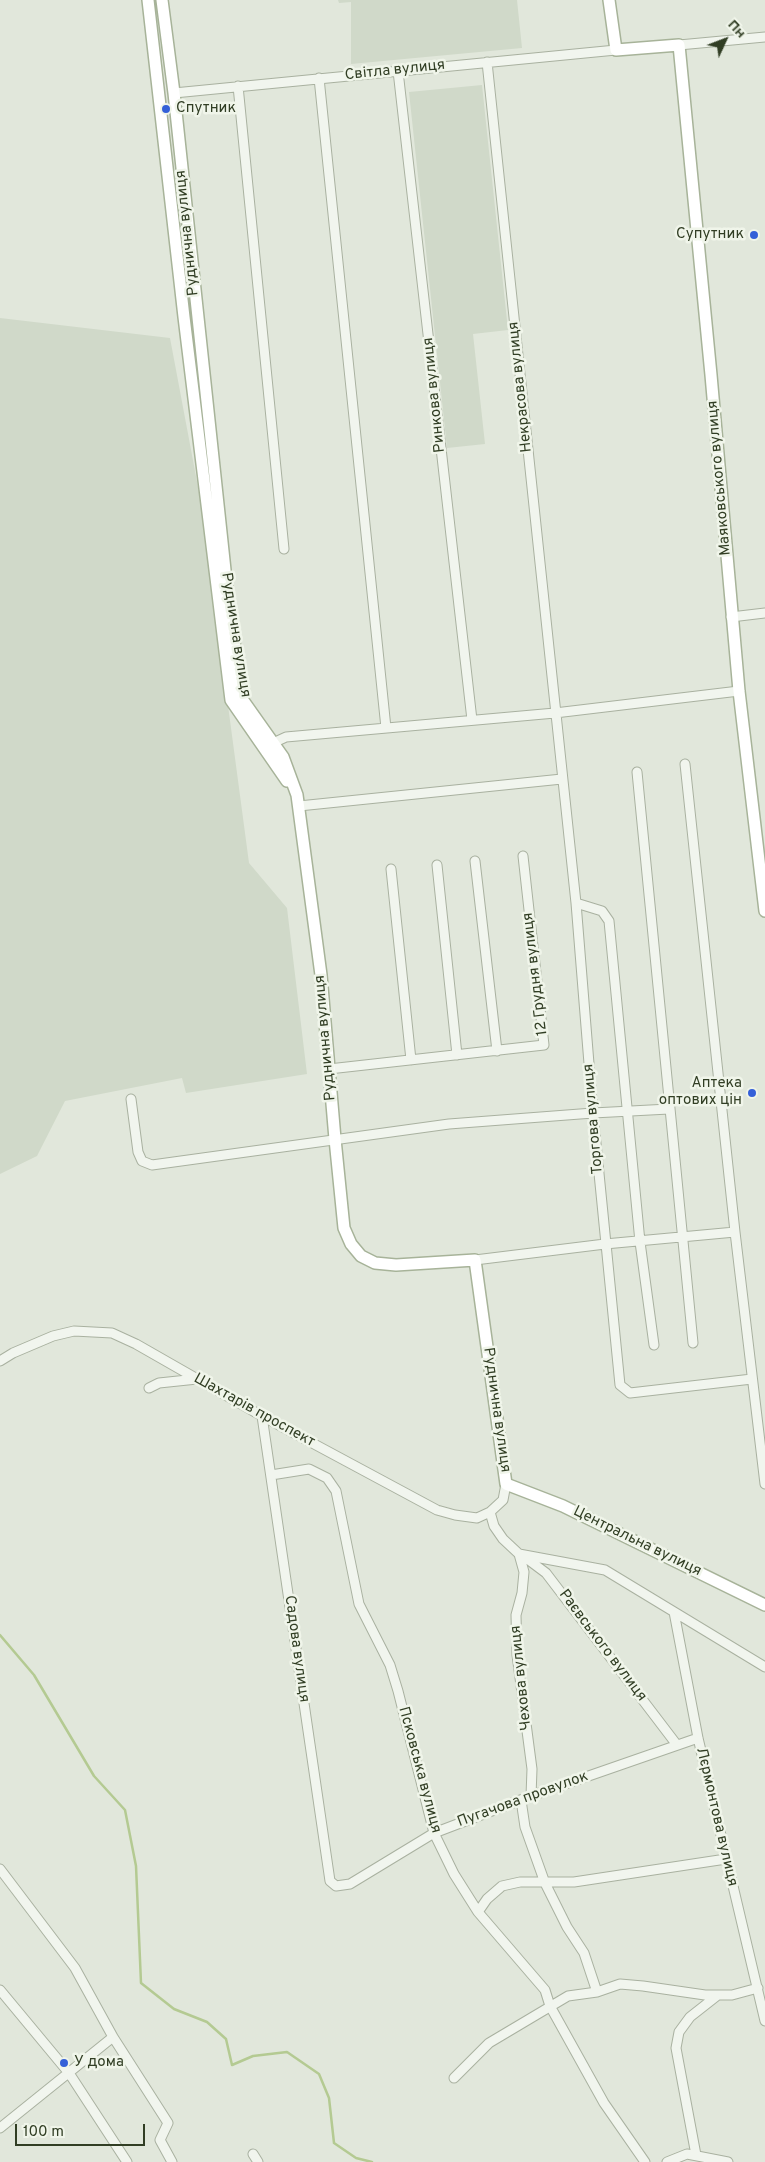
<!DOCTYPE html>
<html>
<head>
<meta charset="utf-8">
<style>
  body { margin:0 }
  #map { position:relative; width:765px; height:2162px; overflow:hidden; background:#e1e7db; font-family:Overpass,sans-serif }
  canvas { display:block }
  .north { position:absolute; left:700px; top:15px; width:50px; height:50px; -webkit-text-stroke:4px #f0f5ea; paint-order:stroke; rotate:47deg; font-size:14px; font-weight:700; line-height:20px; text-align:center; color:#313e24 }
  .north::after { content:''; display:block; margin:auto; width:18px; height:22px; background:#313e24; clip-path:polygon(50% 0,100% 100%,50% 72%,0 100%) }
  .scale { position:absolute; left:15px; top:2124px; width:130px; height:22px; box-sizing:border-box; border:2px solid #313e24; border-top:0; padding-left:6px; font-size:15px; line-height:18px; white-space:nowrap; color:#313e24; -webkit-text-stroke:4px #f0f5ea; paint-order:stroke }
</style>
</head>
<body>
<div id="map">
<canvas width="765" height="2162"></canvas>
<div class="north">Пн</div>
<div class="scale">100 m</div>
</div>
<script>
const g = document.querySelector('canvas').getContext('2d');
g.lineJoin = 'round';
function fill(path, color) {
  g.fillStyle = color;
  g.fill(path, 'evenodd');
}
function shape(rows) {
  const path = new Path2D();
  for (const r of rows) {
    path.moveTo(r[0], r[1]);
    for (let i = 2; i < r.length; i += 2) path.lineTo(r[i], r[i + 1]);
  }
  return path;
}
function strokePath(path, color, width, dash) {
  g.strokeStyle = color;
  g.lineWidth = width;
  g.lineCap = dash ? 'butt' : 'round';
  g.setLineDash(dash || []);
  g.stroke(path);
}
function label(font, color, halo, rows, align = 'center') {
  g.font = font + ' Overpass,sans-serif';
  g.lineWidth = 5;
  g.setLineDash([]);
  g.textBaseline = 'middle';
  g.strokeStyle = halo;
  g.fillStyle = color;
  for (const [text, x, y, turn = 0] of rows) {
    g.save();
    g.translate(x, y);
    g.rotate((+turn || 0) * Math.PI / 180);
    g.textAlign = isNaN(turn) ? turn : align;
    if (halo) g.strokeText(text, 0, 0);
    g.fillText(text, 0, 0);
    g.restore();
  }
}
fill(shape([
  [338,0,517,0,522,48,351,64,351,2,339,3],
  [482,85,508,330,473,334,485,444,447,448,409,92],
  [0,318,170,338,201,503,249,863,287,908,307,1074,186,1093,182,1078,65,1101,37,1156,0,1174]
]), '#d0d9c9');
strokePath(shape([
  [0,1635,34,1675,94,1776,125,1810,136,1866,141,1983,174,2009,207,2022,226,2039,232,2065,253,2056,287,2052,319,2074,329,2098,334,2143,356,2158,372,2162]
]), '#b4ca92', 2.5);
const minor = shape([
  [679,45,765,37],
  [487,62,576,903,593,1113,620,1385,630,1393,752,1379],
  [398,71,472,720],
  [319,78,386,728],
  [238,86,284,549],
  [174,93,616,50],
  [731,617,765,613],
  [273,743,286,737,555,713,739,691],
  [685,764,735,1232,765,1484],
  [637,772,693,1343],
  [299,806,562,779],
  [475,861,497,1051],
  [437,865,457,1055],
  [391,869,411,1060],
  [576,903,602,911,609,921,640,1242,654,1345],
  [329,1069,544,1045,523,856],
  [131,1099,138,1152,142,1161,152,1165,449,1124,593,1113,669,1109],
  [475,1260,605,1244,735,1232],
  [0,1361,13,1353,53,1336,74,1331,112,1333,136,1344,262,1416,437,1510,455,1515,477,1518,490,1512,503,1500,506,1484],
  [149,1388,159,1383,197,1379],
  [262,1416,330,1881,336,1886,350,1884,434,1833,531,1796,698,1738],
  [271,1475,309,1469,327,1478,336,1491,359,1604,390,1665,398,1691,434,1833,454,1874,478,1912,545,1990,550,2006,604,2103,645,2162],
  [490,1512,494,1526,503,1539,519,1554,524,1572,522,1593,516,1615,517,1655,532,1769,531,1796],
  [519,1554,605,1570,765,1667],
  [522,1555,546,1573,677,1745],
  [674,1612,698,1738,765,2021],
  [521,1800,525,1827,545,1883,567,1927,584,1953,597,1992],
  [0,1869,75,1968,113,2037,168,2123,160,2140,172,2162],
  [478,1912,487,1899,502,1886,520,1882,574,1882,726,1859],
  [0,1990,69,2073,127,2162],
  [454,2078,489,2043,568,1996,597,1992,620,1984,643,1986,705,1995,732,1995,758,1988],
  [0,2128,113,2037],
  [253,2154,258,2162],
  [696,2155,676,2048,679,2032,690,2017,718,1995],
  [667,2162,687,2154,728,2162]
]);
const major = shape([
  [148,0,184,317,231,700,287,781],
  [162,0,174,93,228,598,242,699,283,757,297,795,321,975,335,1139,344,1228,351,1244,361,1256,375,1263,396,1265,475,1260,506,1484,563,1506,765,1605],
  [609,0,616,50,679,45,711,375,739,691,765,911]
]);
strokePath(minor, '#a9b1a0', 11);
strokePath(major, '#a7b399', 14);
strokePath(minor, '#f1f5ee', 9);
strokePath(major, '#fff', 11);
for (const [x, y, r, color] of [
  [166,109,5,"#3460d8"],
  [754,235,5,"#3460d8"],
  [752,1093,5,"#3460d8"],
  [64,2063,5,"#3460d8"]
]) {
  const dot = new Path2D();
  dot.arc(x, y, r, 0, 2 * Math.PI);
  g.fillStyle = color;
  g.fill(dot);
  strokePath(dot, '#f0f5ea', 2);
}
label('15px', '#313e24', '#f0f5ea', [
  ["Світла вулиця",395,71,-6],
  ["Руднична вулиця",188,233,-96],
  ["Некрасова вулиця",521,387,-96],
  ["Ринкова вулиця",435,395,-96],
  ["Маяковського вулиця",720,478,-95],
  ["Руднична вулиця",235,635,81],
  ["12 Грудня вулиця",536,974,-97],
  ["Руднична вулиця",326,1038,-95],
  ["Торгова вулиця",594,1119,-95],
  ["Руднична вулиця",496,1410,82],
  ["Шахтарів проспект",254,1411,29],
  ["Центральна вулиця",637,1542,26],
  ["Раєвського вулиця",602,1646,53],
  ["Садова вулиця",296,1649,82],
  ["Чехова вулиця",522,1678,-96],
  ["Псковська вулиця",419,1770,75],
  ["Пугачова провулок",523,1800,-20],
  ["Лєрмонтова вулиця",716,1817,77]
]);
label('15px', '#313e24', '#f0f5ea', [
  ["Спутник",176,109],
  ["Супутник",744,235,"right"],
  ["Аптека",742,1084,"right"],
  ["оптових цін",742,1101,"right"],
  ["У дома",74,2063]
], 'left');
</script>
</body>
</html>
